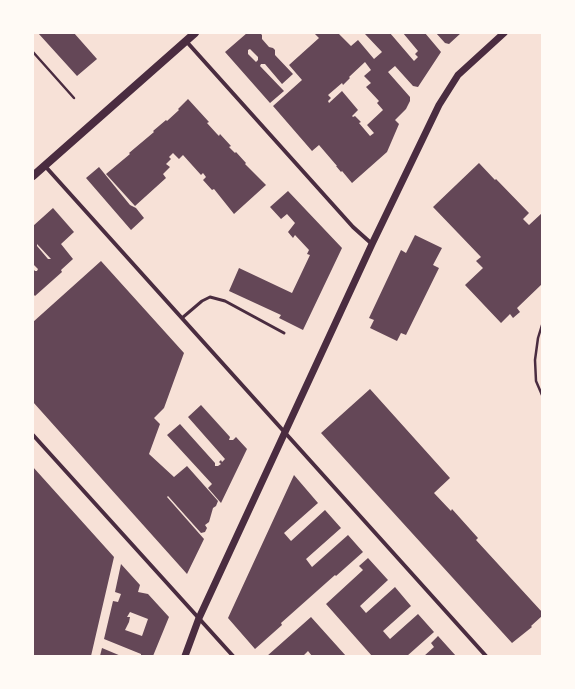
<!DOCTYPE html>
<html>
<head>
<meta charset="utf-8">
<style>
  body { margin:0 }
  #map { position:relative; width:575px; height:689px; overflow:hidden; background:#f7e1d7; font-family:Helvetica,sans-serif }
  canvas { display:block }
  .frame { position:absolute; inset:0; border:34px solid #fffaf5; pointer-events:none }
</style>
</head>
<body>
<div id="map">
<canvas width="575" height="689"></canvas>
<div class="frame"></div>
</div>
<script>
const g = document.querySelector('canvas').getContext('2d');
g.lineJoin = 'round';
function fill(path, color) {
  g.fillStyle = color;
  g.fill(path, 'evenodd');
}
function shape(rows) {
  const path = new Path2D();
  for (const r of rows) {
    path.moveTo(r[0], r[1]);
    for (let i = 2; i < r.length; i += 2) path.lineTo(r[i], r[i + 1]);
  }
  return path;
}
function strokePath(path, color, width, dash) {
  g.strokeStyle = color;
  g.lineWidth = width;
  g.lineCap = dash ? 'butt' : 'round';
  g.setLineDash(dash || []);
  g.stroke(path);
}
fill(shape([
  [38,33,74,33,97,59,77,76],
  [247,33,260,33,262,35,262,39,269,47,273,48,275,50,275,55,293,74,282,84,265,64,261,64,260,66,284,91,270,103,225,52],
  [250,49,258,57,258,60,256,62,248,54,248,50],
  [314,33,340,33,339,34,351,46,358,40,374,59,382,52,365,34,366,33,390,33,414,61,418,57,415,54,418,51,403,33,425,33,441,52,418,87,413,86,395,66,388,72,410,97,410,101,406,109,395,120,399,124,387,152,352,183,342,171,341,172,336,166,337,166,319,145,312,151,273,106,302,80,289,65,319,38],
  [365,62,371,70,364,76,371,83,366,87,379,101,377,103,383,110,367,125,374,133,370,136,359,123,361,122,355,116,353,117,352,116,358,110,342,91,329,103,328,101,331,98,328,95,342,83,343,85,350,78,349,77],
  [436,33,461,33,449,44,445,43],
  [188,99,209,122,207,123,217,134,219,136,220,134,231,146,229,147,235,153,236,152,246,163,245,164,266,185,234,214,214,189,212,190,203,180,206,177,203,173,201,175,183,155,179,159,173,153,169,157,171,159,166,164,170,167,163,174,166,178,135,206,106,174,130,154,129,153,154,132,153,131,166,120,167,121,179,110,178,109],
  [479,163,495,180,496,179,529,213,523,219,529,225,542,213,542,284,517,308,520,312,513,318,510,314,501,323,465,285,483,268,476,261,481,257,433,207],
  [99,167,130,205,136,208,144,218,131,230,86,178],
  [288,191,342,248,303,330,279,318,281,315,229,291,239,268,292,293,310,255,307,254,309,250,295,235,293,238,288,232,295,223,287,214,281,219,270,207],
  [53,208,74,232,61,244,73,259,61,270,62,272,35,296,33,294,33,269,35,271,37,271,38,269,33,264,33,226],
  [37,244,51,259,48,259,37,246],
  [415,235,442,248,433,265,439,268,406,335,401,333,397,341,370,328,374,320,369,318,401,250,406,253],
  [101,261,184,353,164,408,154,418,160,424,149,454,174,477,187,466,218,501,216,506,213,508,209,522,205,525,207,528,205,532,201,533,168,496,167,497,204,539,187,574,33,402,33,322],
  [370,389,450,478,434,493,451,511,452,509,478,538,476,540,542,612,542,616,531,626,532,627,512,643,321,433],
  [201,405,230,437,229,440,233,440,236,437,247,449,221,503,208,488,212,484,167,435,180,424,215,463,215,466,218,466,221,464,219,462,221,460,222,462,225,459,188,417],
  [33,467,114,557,91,656,33,656],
  [294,475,318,503,284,533,291,541,325,510,341,528,306,559,312,567,348,535,363,552,336,576,335,575,281,623,282,625,255,649,228,618],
  [368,558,388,580,360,606,366,613,395,587,411,606,383,631,390,639,418,614,434,632,407,656,372,656,326,604,363,570,359,566],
  [121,564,140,585,138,592,148,594,169,617,153,656,141,656,141,654,104,639,113,601,118,602,121,594,115,592],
  [130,612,148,619,142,636,125,630,129,622,130,617,127,617],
  [311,617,346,656,312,656,308,651,303,656,267,656],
  [438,636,456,656,424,656,434,647,431,643],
  [102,648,121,656,100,656]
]), '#644757');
strokePath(shape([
  [33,52,74,98],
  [542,325,538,338,535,360,536,381,542,395]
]), '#4a2c40', 2.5);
strokePath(shape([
  [182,318,202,301,210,297,225,301,284,333]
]), '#4a2c40', 3);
strokePath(shape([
  [186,41,353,227,372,244],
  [45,166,486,656],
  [33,435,233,656]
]), '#4a2c40', 4);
strokePath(shape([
  [185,656,199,618,372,244,439,105,458,75,504,33]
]), '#4a2c40', 7);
strokePath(shape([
  [33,176,195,33]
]), '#4a2c40', 8);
</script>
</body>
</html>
